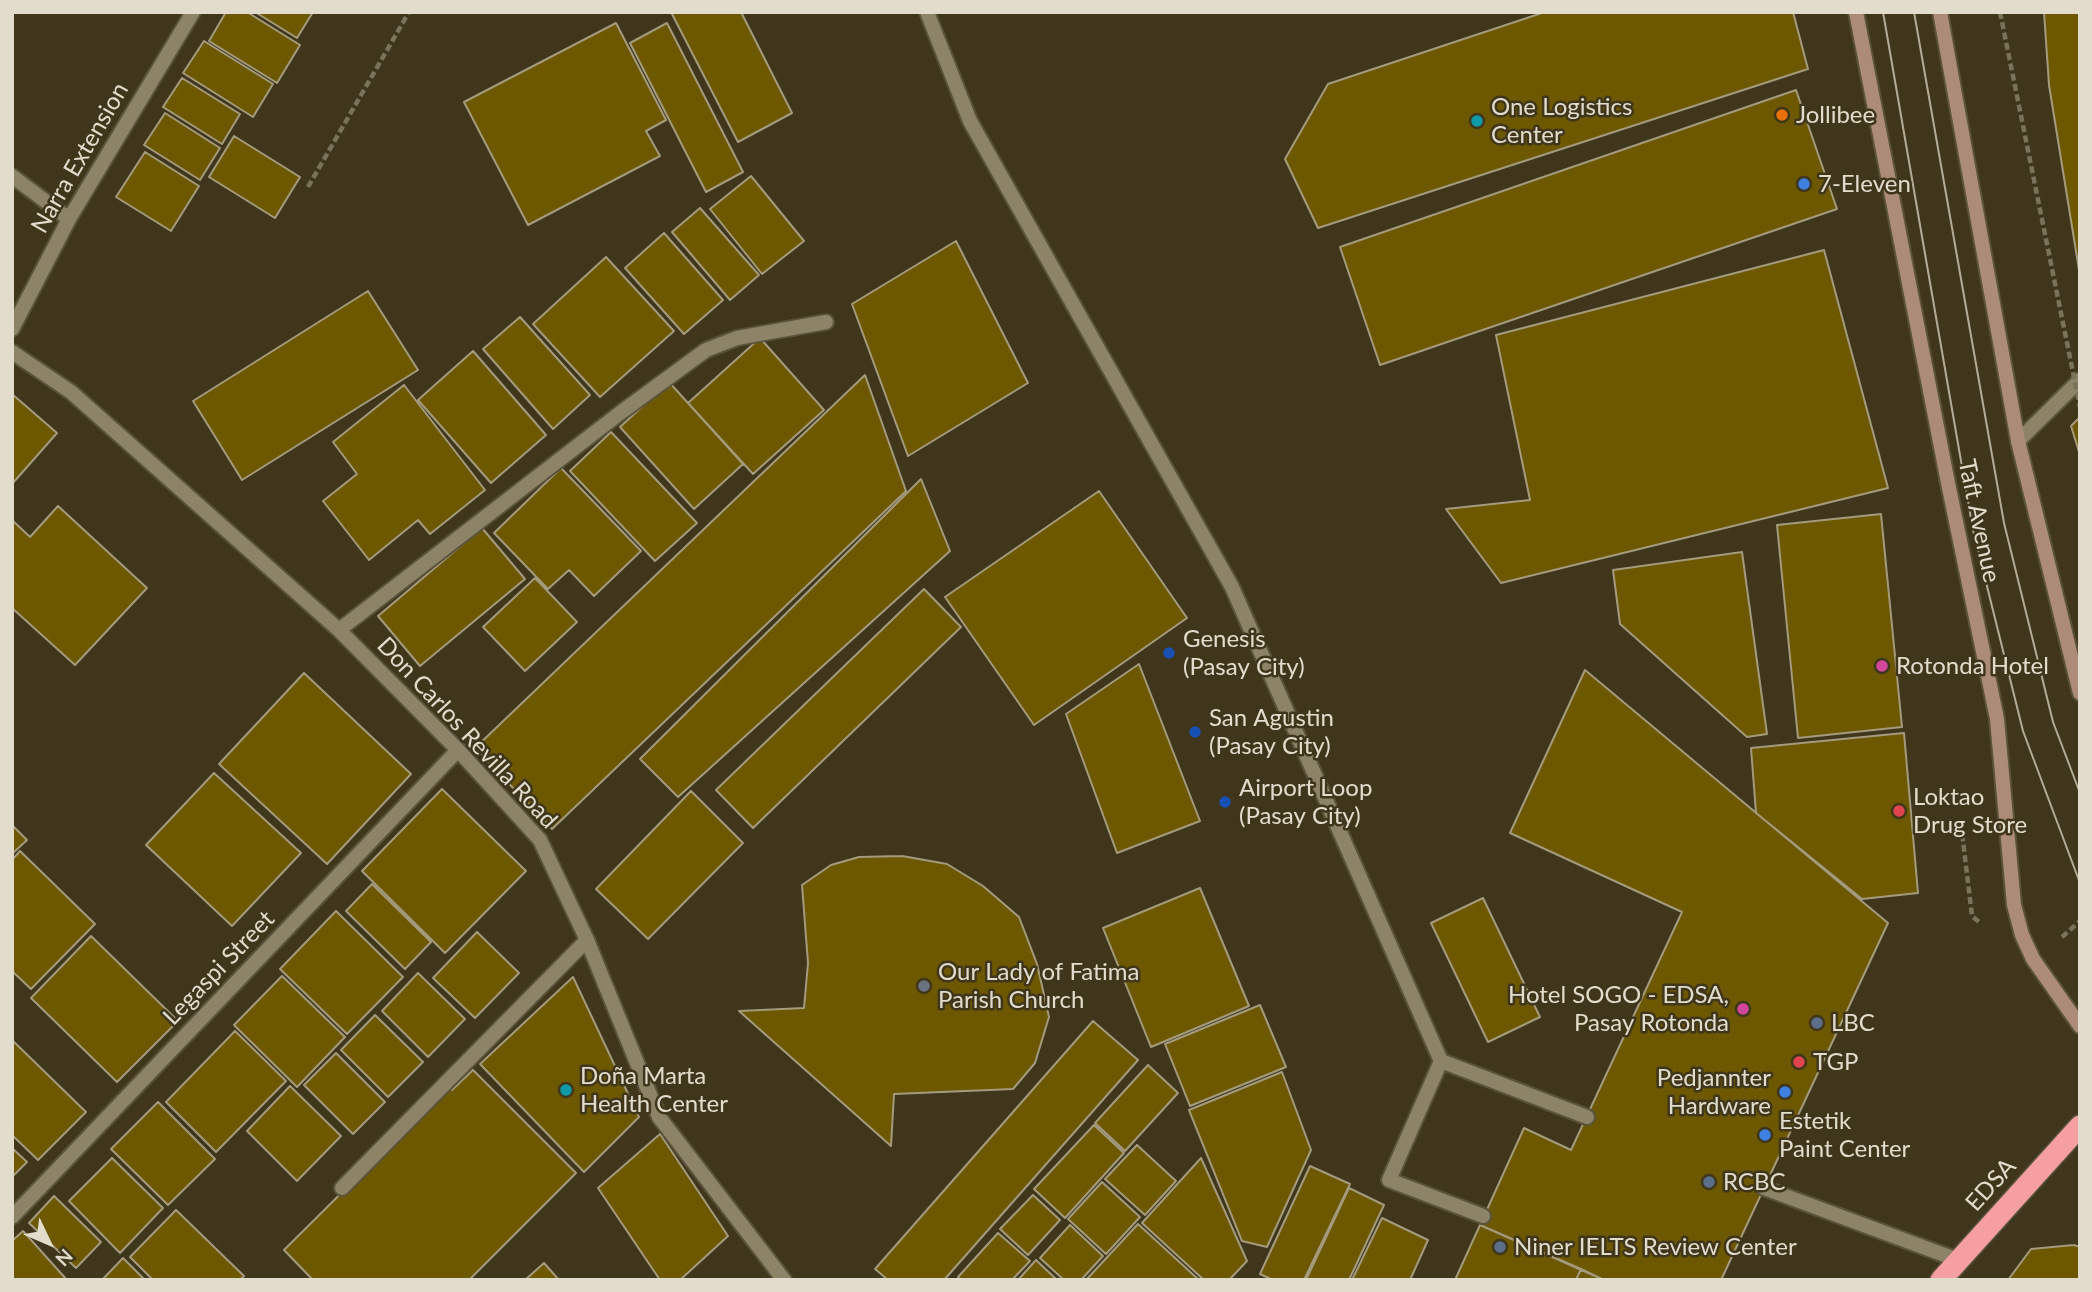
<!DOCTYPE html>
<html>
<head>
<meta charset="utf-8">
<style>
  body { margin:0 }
  #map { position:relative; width:2092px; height:1292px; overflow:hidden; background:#3f361c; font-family:Lato,sans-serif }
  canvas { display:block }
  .frame { position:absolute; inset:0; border:14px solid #e1dccc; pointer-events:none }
  .north { position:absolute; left:14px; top:1208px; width:70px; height:70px; -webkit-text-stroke:5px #3f361c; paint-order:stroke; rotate:134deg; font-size:19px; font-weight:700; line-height:28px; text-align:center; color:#e1dccc }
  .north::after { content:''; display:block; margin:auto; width:24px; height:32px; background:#e1dccc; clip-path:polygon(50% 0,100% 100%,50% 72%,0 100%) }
</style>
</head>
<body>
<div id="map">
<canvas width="2092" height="1292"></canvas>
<div class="frame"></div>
<div class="north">N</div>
</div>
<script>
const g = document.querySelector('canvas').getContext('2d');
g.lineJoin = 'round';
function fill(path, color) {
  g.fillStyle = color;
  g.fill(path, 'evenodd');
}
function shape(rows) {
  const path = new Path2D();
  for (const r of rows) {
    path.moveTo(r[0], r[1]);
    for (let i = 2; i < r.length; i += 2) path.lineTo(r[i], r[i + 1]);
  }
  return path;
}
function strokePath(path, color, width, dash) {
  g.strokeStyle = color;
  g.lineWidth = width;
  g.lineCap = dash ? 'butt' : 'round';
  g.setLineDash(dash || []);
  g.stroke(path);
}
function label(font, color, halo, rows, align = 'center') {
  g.font = font + ' Lato,sans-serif';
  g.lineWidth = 5;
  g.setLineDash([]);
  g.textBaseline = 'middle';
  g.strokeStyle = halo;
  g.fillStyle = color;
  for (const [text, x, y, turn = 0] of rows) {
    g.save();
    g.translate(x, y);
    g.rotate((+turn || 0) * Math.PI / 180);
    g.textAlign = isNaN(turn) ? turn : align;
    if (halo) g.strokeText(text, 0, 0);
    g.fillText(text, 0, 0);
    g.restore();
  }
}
const building = shape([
  [226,12,247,12,300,45,277,83,209,41,226,12],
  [255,12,313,12,297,38,255,12],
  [671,12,741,12,792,113,738,142,671,12],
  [1545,12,1793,12,1808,69,1318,228,1285,159,1328,84,1545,12],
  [2044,12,2080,12,2080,276,2049,85,2044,12],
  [616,23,666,120,646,131,660,156,528,225,464,102,616,23],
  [667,23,743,172,706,192,630,43,667,23],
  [204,41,273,84,253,117,183,73,204,41],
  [182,78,240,114,222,144,163,107,182,78],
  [1796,90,1837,209,1380,365,1340,247,1796,90],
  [165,113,220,148,200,180,144,145,165,113],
  [234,136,300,177,275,218,209,177,234,136],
  [145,152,199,186,171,231,116,197,145,152],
  [751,176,804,241,762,274,710,209,751,176],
  [700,208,759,275,730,300,672,232,700,208],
  [664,233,723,300,684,334,625,268,664,233],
  [956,241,1028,383,908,456,852,304,956,241],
  [1824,250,1888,488,1501,583,1446,509,1530,500,1496,335,1824,250],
  [606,257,674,331,600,397,533,324,606,257],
  [368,291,418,370,242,480,193,401,368,291],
  [520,317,590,395,553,429,483,349,520,317],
  [760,338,824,410,753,474,688,403,760,338],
  [473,351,546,435,491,483,418,400,473,351],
  [865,375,906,491,552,829,475,748,865,375],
  [669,382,743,464,694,509,620,427,669,382],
  [404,385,485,490,430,534,418,520,369,560,323,501,357,474,333,442,404,385],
  [12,394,57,433,12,484,12,394],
  [2080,417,2080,455,2071,426,2080,417],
  [611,432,697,523,655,561,570,471,611,432],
  [561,468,641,551,594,596,569,570,548,589,494,533,561,468],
  [921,479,950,551,678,797,640,759,921,479],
  [1099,491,1187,618,1034,725,945,597,1099,491],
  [58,506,147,588,75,665,12,608,12,520,30,537,58,506],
  [1881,514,1902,727,1798,738,1777,525,1881,514],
  [482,528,525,579,420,666,378,616,482,528],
  [1742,552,1767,734,1747,737,1620,624,1613,570,1742,552],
  [535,578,577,622,525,671,483,627,535,578],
  [924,589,961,627,753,828,716,790,924,589],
  [1139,664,1200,821,1117,853,1066,714,1139,664],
  [1585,670,1888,923,1721,1280,1604,1280,1480,1225,1524,1128,1571,1150,1682,912,1510,833,1585,670],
  [304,673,411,774,327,864,219,764,304,673],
  [1904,733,1918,893,1862,899,1756,813,1751,748,1904,733],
  [214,773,301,853,232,926,146,845,214,773],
  [442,789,526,871,445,953,362,871,442,789],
  [691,791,743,843,648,939,596,889,691,791],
  [12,825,27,840,12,854,12,825],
  [20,851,95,924,31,989,12,971,12,860,20,851],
  [902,856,947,864,983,886,1019,917,1037,964,1049,1017,1035,1063,1013,1089,894,1094,891,1146,739,1011,804,1008,808,963,802,885,831,865,859,857,902,856],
  [372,884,431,942,405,969,346,911,372,884],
  [1200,888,1249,1006,1151,1047,1103,928,1200,888],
  [1483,898,1540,1017,1488,1042,1431,923,1483,898],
  [336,911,403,977,347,1034,280,969,336,911],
  [477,932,519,973,475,1018,433,978,477,932],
  [91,936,178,1021,117,1082,31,998,91,936],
  [418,973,465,1019,428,1057,382,1011,418,973],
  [282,976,345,1037,297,1087,234,1025,282,976],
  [573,977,639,1117,584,1172,480,1064,573,977],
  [1260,1005,1286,1067,1190,1106,1165,1044,1260,1005],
  [375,1015,423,1062,388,1097,341,1050,375,1015],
  [1093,1021,1138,1060,944,1280,888,1280,875,1269,1093,1021],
  [235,1031,286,1081,216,1152,166,1102,235,1031],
  [12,1040,86,1112,38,1160,12,1135,12,1040],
  [336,1053,385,1102,353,1134,304,1085,336,1053],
  [1148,1065,1178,1093,1125,1151,1095,1123,1148,1065],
  [473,1070,576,1173,469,1280,313,1280,284,1250,449,1086,452,1090,473,1070],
  [1282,1072,1311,1150,1267,1247,1242,1241,1189,1110,1282,1072],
  [290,1086,341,1136,297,1181,247,1131,290,1086],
  [158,1102,215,1159,168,1205,111,1149,158,1102],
  [1094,1125,1124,1153,1065,1218,1034,1189,1094,1125],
  [660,1134,728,1236,680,1280,660,1280,598,1188,660,1134],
  [1137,1145,1176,1181,1145,1215,1105,1179,1137,1145],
  [12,1148,27,1162,12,1177,12,1148],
  [112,1158,163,1208,120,1253,69,1201,112,1158],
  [1201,1158,1247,1261,1229,1280,1204,1280,1142,1223,1201,1158],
  [1310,1166,1350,1184,1304,1280,1273,1280,1260,1274,1310,1166],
  [1102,1182,1140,1217,1106,1254,1068,1219,1102,1182],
  [1349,1188,1384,1205,1349,1280,1306,1280,1349,1188],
  [1033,1195,1060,1220,1028,1255,1000,1229,1033,1195],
  [54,1196,101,1242,76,1268,29,1223,54,1196],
  [176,1210,244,1276,240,1280,153,1280,130,1257,176,1210],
  [1382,1218,1428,1240,1410,1280,1352,1280,1382,1218],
  [1138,1224,1199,1280,1086,1280,1138,1224],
  [1070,1225,1103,1256,1081,1280,1064,1280,1040,1258,1070,1225],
  [1480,1225,1581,1269,1576,1280,1455,1280,1480,1225],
  [23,1231,67,1280,12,1280,12,1241,23,1231],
  [998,1233,1030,1261,1012,1280,961,1280,958,1277,998,1233],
  [2074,1245,2080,1247,2080,1280,2008,1280,2031,1249,2074,1245],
  [123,1258,145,1280,102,1280,123,1258],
  [1036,1260,1057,1280,1018,1280,1036,1260],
  [544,1263,559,1280,525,1280,544,1263],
  [1581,1269,1604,1280,1576,1280,1581,1269]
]);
fill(building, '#6d5800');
strokePath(building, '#a49a7d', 2);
const lane = shape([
  [927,12,970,121,1232,587,1441,1061,1587,1117],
  [2018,441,2080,380],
  [339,630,620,413,706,350,737,338,826,322],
  [1441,1061,1389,1180,1483,1216],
  [342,1188,587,940],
  [1764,1188,1958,1260]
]);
const street = shape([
  [12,176,69,219],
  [12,329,69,219,193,12],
  [12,352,71,392,339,630,458,750,540,840,587,940,659,1117,784,1280],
  [12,1217,458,750]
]);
const secondary = shape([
  [1856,12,1948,483,1997,719,2014,905,2022,935,2033,959,2080,1026],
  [1940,12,2018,441,2080,693]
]);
const highway = shape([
  [1941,1280,2080,1126]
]);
strokePath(lane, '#5a533c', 18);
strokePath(street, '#5a533c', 18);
strokePath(secondary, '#5a533c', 18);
strokePath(highway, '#5a533c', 24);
strokePath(shape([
  [308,187,409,12],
  [1961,824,1972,916,1979,922],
  [2062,937,2080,921]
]), '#7a735c', 4.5, [7, 3.5]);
strokePath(lane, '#8d8468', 14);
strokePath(street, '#8d8468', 14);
strokePath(secondary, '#ac8c79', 14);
strokePath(highway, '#f59fa2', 21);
strokePath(shape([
  [1883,12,1973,530,2023,731,2080,883],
  [1914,12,2004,523,2053,722,2080,793]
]), '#b1ab98', 2);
strokePath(shape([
  [2000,12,2080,407]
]), '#7a735c', 4.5, [7, 3.5]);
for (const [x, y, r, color] of [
  [1782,115,7,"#e8710a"],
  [1477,121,7,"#0f9aa8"],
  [1804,184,7,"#3f7fe0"],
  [1169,653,7,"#1a4fb4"],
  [1882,666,7,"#d1479c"],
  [1195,732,7,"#1a4fb4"],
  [1225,802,7,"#1a4fb4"],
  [1899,811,7,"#e0444e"],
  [924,986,7,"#6b7280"],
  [1743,1009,7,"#d1479c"],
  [1817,1023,7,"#5c6f8a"],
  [1799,1062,7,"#e0444e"],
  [566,1090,7,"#0f9aa8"],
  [1785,1092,7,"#3f7fe0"],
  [1765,1135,7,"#3f7fe0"],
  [1709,1182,7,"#5c6f8a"],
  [1500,1247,7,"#5c6f8a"]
]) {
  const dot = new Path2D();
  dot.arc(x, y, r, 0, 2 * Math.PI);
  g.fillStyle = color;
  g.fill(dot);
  strokePath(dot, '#3f361c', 2.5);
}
label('24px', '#e1dccc', '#3f361c', [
  ["One Logistics",1491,107],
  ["Center",1491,135],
  ["Jollibee",1796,115],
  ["7-Eleven",1818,184],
  ["Genesis",1183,639],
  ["(Pasay City)",1183,667],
  ["Rotonda Hotel",1896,666],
  ["San Agustin",1209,718],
  ["(Pasay City)",1209,746],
  ["Airport Loop",1239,788],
  ["(Pasay City)",1239,816],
  ["Loktao",1913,797],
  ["Drug Store",1913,825],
  ["Our Lady of Fatima",938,972],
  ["Parish Church",938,1000],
  ["Hotel SOGO - EDSA,",1729,995,"right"],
  ["Pasay Rotonda",1729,1023,"right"],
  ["LBC",1831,1023],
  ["TGP",1813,1062],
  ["Doña Marta",580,1076],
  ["Health Center",580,1104],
  ["Pedjannter",1771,1078,"right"],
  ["Hardware",1771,1106,"right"],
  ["Estetik",1779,1121],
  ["Paint Center",1779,1149],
  ["RCBC",1723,1182],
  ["Niner IELTS Review Center",1514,1247]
], 'left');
label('24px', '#e1dccc', '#3f361c', [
  ["Narra Extension",80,158,-60],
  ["Taft Avenue",1979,521,78],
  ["Don Carlos Revilla Road",467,733,47],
  ["Legaspi Street",219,968,-46],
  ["EDSA",1991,1185,-48]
]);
</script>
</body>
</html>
